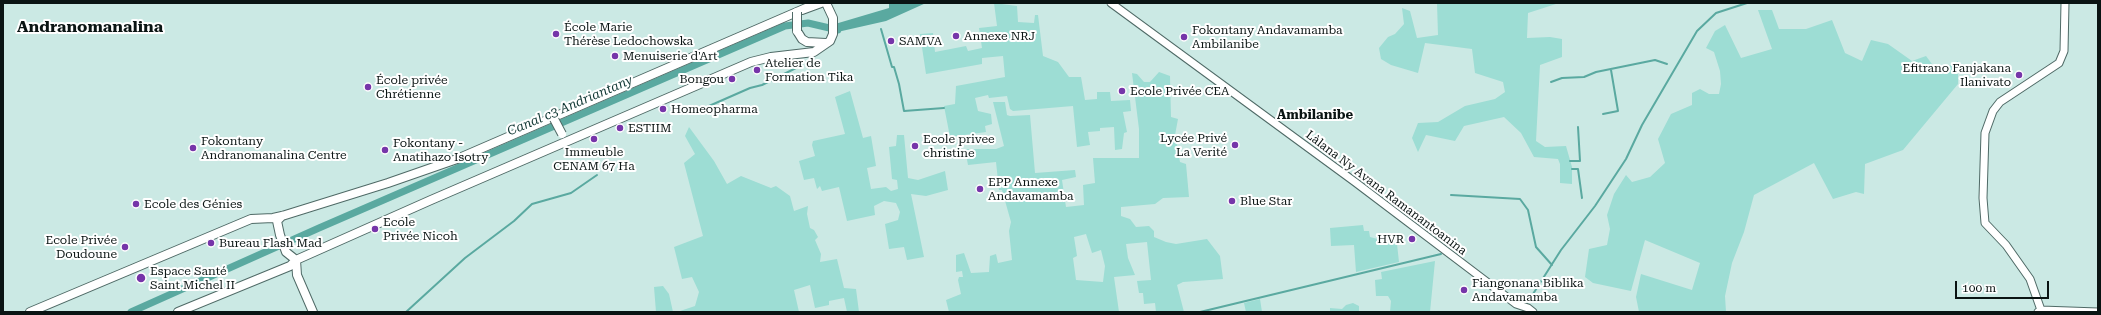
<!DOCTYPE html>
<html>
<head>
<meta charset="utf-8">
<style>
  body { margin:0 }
  #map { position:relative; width:2101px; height:315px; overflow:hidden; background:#cbe9e4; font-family:"Roboto Serif",serif }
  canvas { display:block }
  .frame { position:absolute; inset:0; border:4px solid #0a1413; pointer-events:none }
  .scale { position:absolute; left:1955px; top:281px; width:94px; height:18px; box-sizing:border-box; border:2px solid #0a1413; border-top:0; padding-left:5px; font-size:12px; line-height:14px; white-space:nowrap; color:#0a1413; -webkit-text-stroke:3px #fff; paint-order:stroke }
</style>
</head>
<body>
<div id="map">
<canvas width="2101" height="315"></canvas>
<div class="frame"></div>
<div class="scale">100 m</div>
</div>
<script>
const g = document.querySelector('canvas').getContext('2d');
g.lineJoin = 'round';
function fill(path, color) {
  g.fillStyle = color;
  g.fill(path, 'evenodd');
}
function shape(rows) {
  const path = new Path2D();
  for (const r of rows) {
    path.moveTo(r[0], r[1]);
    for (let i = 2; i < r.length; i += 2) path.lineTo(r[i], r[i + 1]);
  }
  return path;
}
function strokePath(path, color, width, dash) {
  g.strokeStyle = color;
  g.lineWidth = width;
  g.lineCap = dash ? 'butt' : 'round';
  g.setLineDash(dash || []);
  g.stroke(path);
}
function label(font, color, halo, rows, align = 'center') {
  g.font = font + ' "Roboto Serif",serif';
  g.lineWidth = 4;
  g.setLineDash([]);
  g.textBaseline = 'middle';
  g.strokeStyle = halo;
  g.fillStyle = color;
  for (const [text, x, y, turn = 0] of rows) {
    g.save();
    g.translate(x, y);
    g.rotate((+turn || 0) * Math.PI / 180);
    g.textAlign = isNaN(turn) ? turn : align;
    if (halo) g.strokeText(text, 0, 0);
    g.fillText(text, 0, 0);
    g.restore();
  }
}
fill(shape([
  [994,3,1017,6,1018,22,1034,23,1035,15,1038,15,1043,56,1058,62,1069,77,1081,77,1085,100,1097,99,1097,92,1110,92,1111,101,1130,100,1131,111,1123,112,1127,132,1124,133,1122,149,1115,150,1114,127,1100,128,1100,131,1088,132,1090,145,1077,147,1073,106,1013,111,1010,109,1007,96,989,98,988,95,975,98,978,111,991,114,992,124,985,126,986,132,950,137,944,106,955,104,956,86,1005,77,1003,56,982,58,982,64,926,74,920,34,933,33,935,52,966,46,968,51,982,48,979,28,997,26],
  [1437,3,1559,3,1528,13,1527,38,1550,37,1562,39,1562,57,1540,65,1536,141,1545,147,1566,146,1572,167,1572,184,1560,183,1560,164,1558,159,1534,157,1521,133,1504,117,1464,126,1455,141,1426,135,1418,152,1412,138,1418,123,1438,122,1465,106,1495,99,1505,92,1503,82,1475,73,1472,49,1425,43,1418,73,1391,65,1381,59,1379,48,1388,37,1395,34,1404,24,1402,8,1410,11,1417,38,1438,35],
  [1758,10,1772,10,1779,29,1806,29,1832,20,1845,53,1862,61,1871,40,1888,44,1912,61,1926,56,1938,72,1958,61,1958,84,1903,150,1865,164,1864,194,1856,192,1833,199,1814,163,1754,195,1744,232,1732,263,1725,296,1726,312,1639,312,1636,297,1641,274,1692,290,1700,263,1645,240,1631,291,1593,283,1585,277,1589,249,1607,245,1610,229,1607,215,1614,194,1626,175,1632,182,1650,177,1665,163,1658,139,1671,114,1692,105,1692,93,1700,89,1709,94,1719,94,1721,84,1720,71,1714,52,1706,48,1715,31,1725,25,1741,58,1772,49],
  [1159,72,1170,76,1171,117,1178,119,1175,135,1180,162,1186,164,1189,197,1163,198,1155,204,1121,207,1121,216,1130,219,1136,227,1149,226,1154,231,1154,237,1166,242,1176,244,1207,239,1220,256,1223,279,1183,282,1177,285,1184,312,1156,312,1155,303,1144,304,1143,293,1139,293,1137,281,1151,280,1147,242,1126,244,1128,258,1135,275,1114,277,1119,312,949,312,946,300,961,294,958,280,959,277,963,277,962,271,956,272,956,255,964,253,971,273,989,272,990,256,996,254,998,263,1012,260,1009,231,1011,222,1002,190,999,190,996,162,968,165,965,149,996,149,1004,146,993,102,1005,102,1007,115,1010,116,1030,115,1035,173,1075,170,1076,177,1062,180,1066,207,1084,205,1083,185,1095,183,1093,158,1139,158,1139,129,1132,73,1137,74,1144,82,1150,82],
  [1086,234,1092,253,1101,250,1105,266,1103,282,1076,280,1073,258,1077,256,1074,237],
  [850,91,863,138,871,136,876,166,867,168,871,189,886,187,891,191,898,189,897,180,892,179,889,147,896,146,897,135,904,135,908,178,918,180,945,171,948,190,926,196,911,194,924,257,907,260,904,247,889,249,885,224,898,220,900,212,896,203,884,201,874,206,875,215,847,221,839,187,822,191,820,186,817,189,814,178,804,180,799,161,815,156,812,145,813,141,845,134,835,97],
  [689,127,714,161,727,184,741,176,771,188,776,186,790,196,794,211,808,206,807,214,810,228,814,230,818,237,815,240,821,254,820,262,837,259,844,288,856,289,859,312,847,312,844,298,829,301,829,305,815,308,810,285,794,290,799,312,677,312,695,306,699,292,692,277,682,279,674,247,703,236,684,163,695,154,685,136],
  [1363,225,1364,231,1369,231,1370,237,1397,244,1399,262,1356,272,1354,245,1331,246,1330,228],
  [1435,261,1430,312,1390,312,1391,301,1388,296,1376,296,1375,280,1382,279,1381,272],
  [663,286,669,294,673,312,656,312,654,287],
  [1260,299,1262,312,1246,312,1244,303],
  [1353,303,1359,306,1359,312,1330,312,1330,308,1342,309,1346,305]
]), '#9dddd4');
fill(shape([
  [889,3,926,3,886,21,833,33,835,24,889,8]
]), '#5aa9a0');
strokePath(shape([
  [881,29,892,67,894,67,899,84,904,111,944,108],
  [1551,82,1562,78,1584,77,1596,72,1655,60,1667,64],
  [709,106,750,88,762,85,802,65],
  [1603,114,1618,111,1611,70],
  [1570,161,1580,161,1578,127],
  [1572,169,1578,169,1582,198],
  [1451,195,1520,199,1528,210,1536,247,1552,265],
  [1526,305,1561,250,1595,206,1626,159,1642,125,1697,31,1716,13,1747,3],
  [406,312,465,258,514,221,532,204,571,193,597,175],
  [1200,312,1441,254]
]), '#5aa9a0', 2);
strokePath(shape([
  [131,312,319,228,785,26,808,23,838,30]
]), '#5aa9a0', 7);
const minor = shape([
  [1111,3,1355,182,1516,304,1528,308,1533,312],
  [2041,310,2030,279,2006,245,1985,223,1983,198,1985,133,1993,111,2000,102,2059,63,2064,51,2065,3],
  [2038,312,2041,310,2098,312]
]);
const major = shape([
  [802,10,821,3],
  [797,31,802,39,807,42,826,43],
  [282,216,277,221,280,235,286,252,296,260,297,275,313,312],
  [30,312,251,219,273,218,282,216,388,183,457,159,806,8],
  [178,312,290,266,296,260,431,200,751,62,771,57,814,52,830,41,833,34,833,18,826,3]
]);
strokePath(minor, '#4f6a66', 9);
strokePath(major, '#4f6a66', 10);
strokePath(minor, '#fff', 7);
strokePath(major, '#fff', 8);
const majorBridge = shape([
  [797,31,797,12],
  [553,117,562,134]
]);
strokePath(majorBridge, '#4f6a66', 10, []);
strokePath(majorBridge, '#fff', 8);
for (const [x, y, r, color] of [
  [556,34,4,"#7635a9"],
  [956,36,4,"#7635a9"],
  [1184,37,4,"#7635a9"],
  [891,41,4,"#7635a9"],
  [615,56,4,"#7635a9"],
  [757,70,4,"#7635a9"],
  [2019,75,4,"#7635a9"],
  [732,79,4,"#7635a9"],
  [368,87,4,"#7635a9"],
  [1122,91,4,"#7635a9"],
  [663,109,4,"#7635a9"],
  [620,128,4,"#7635a9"],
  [594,139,4,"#7635a9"],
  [1235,145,4,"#7635a9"],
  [915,146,4,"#7635a9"],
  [193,148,4,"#7635a9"],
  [385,150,4,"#7635a9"],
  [980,189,4,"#7635a9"],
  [1232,201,4,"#7635a9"],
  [136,204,4,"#7635a9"],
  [375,229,4,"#7635a9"],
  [1412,239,4,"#7635a9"],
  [211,243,4,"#7635a9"],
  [125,247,4,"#7635a9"],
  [141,278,5,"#7635a9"],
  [1464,290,4,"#7635a9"]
]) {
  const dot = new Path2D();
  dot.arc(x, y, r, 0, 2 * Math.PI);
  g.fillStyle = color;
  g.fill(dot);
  strokePath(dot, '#fff', 1.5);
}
label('12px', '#0a1413', '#fff', [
  ["École Marie",564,27],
  ["Thérèse Ledochowska",564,41],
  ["Fokontany Andavamamba",1192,30],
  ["Ambilanibe",1192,44],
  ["Annexe NRJ",964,36],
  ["SAMVA",899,41],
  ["Menuiserie d'Art",623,56],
  ["Atelier de",765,63],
  ["Formation Tika",765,77],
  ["Efitrano Fanjakana",2011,68,"right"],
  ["Ilanivato",2011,82,"right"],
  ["Bongou",724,79,"right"],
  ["École privée",376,80],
  ["Chrétienne",376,94],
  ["Ecole Privée CEA",1130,91],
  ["Homeopharma",671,109],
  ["ESTIIM",628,128],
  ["Lycée Privé",1227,138,"right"],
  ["La Verité",1227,152,"right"],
  ["Ecole privee",923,139],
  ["christine",923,153],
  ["Fokontany",201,141],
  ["Andranomanalina Centre",201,155],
  ["Fokontany -",393,143],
  ["Anatihazo Isotry",393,157],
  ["Immeuble",594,152,"center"],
  ["CENAM 67 Ha",594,166,"center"],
  ["EPP Annexe",988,182],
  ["Andavamamba",988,196],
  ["Blue Star",1240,201],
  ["Ecole des Génies",144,204],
  ["Ecole",383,222],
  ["Privée Nicoh",383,236],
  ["HVR",1404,239,"right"],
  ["Ecole Privée",117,240,"right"],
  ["Doudoune",117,254,"right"],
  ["Bureau Flash Mad",219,243],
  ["Espace Santé",150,271],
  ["Saint Michel II",150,285],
  ["Fiangonana Biblika",1472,283],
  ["Andavamamba",1472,297]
], 'left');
label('12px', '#0a1413', '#fff', [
  ["Làlana Ny Avana Ramanantoanina",1386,193,37]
]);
label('italic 13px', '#103733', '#fff', [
  ["Canal c3 Andriantany",570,106,-23]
]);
label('bold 13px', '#0a1413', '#fff', [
  ["Ambilanibe",1315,115]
]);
label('bold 16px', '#0a1413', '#fff', [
  ["Andranomanalina",90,27]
]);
</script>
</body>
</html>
